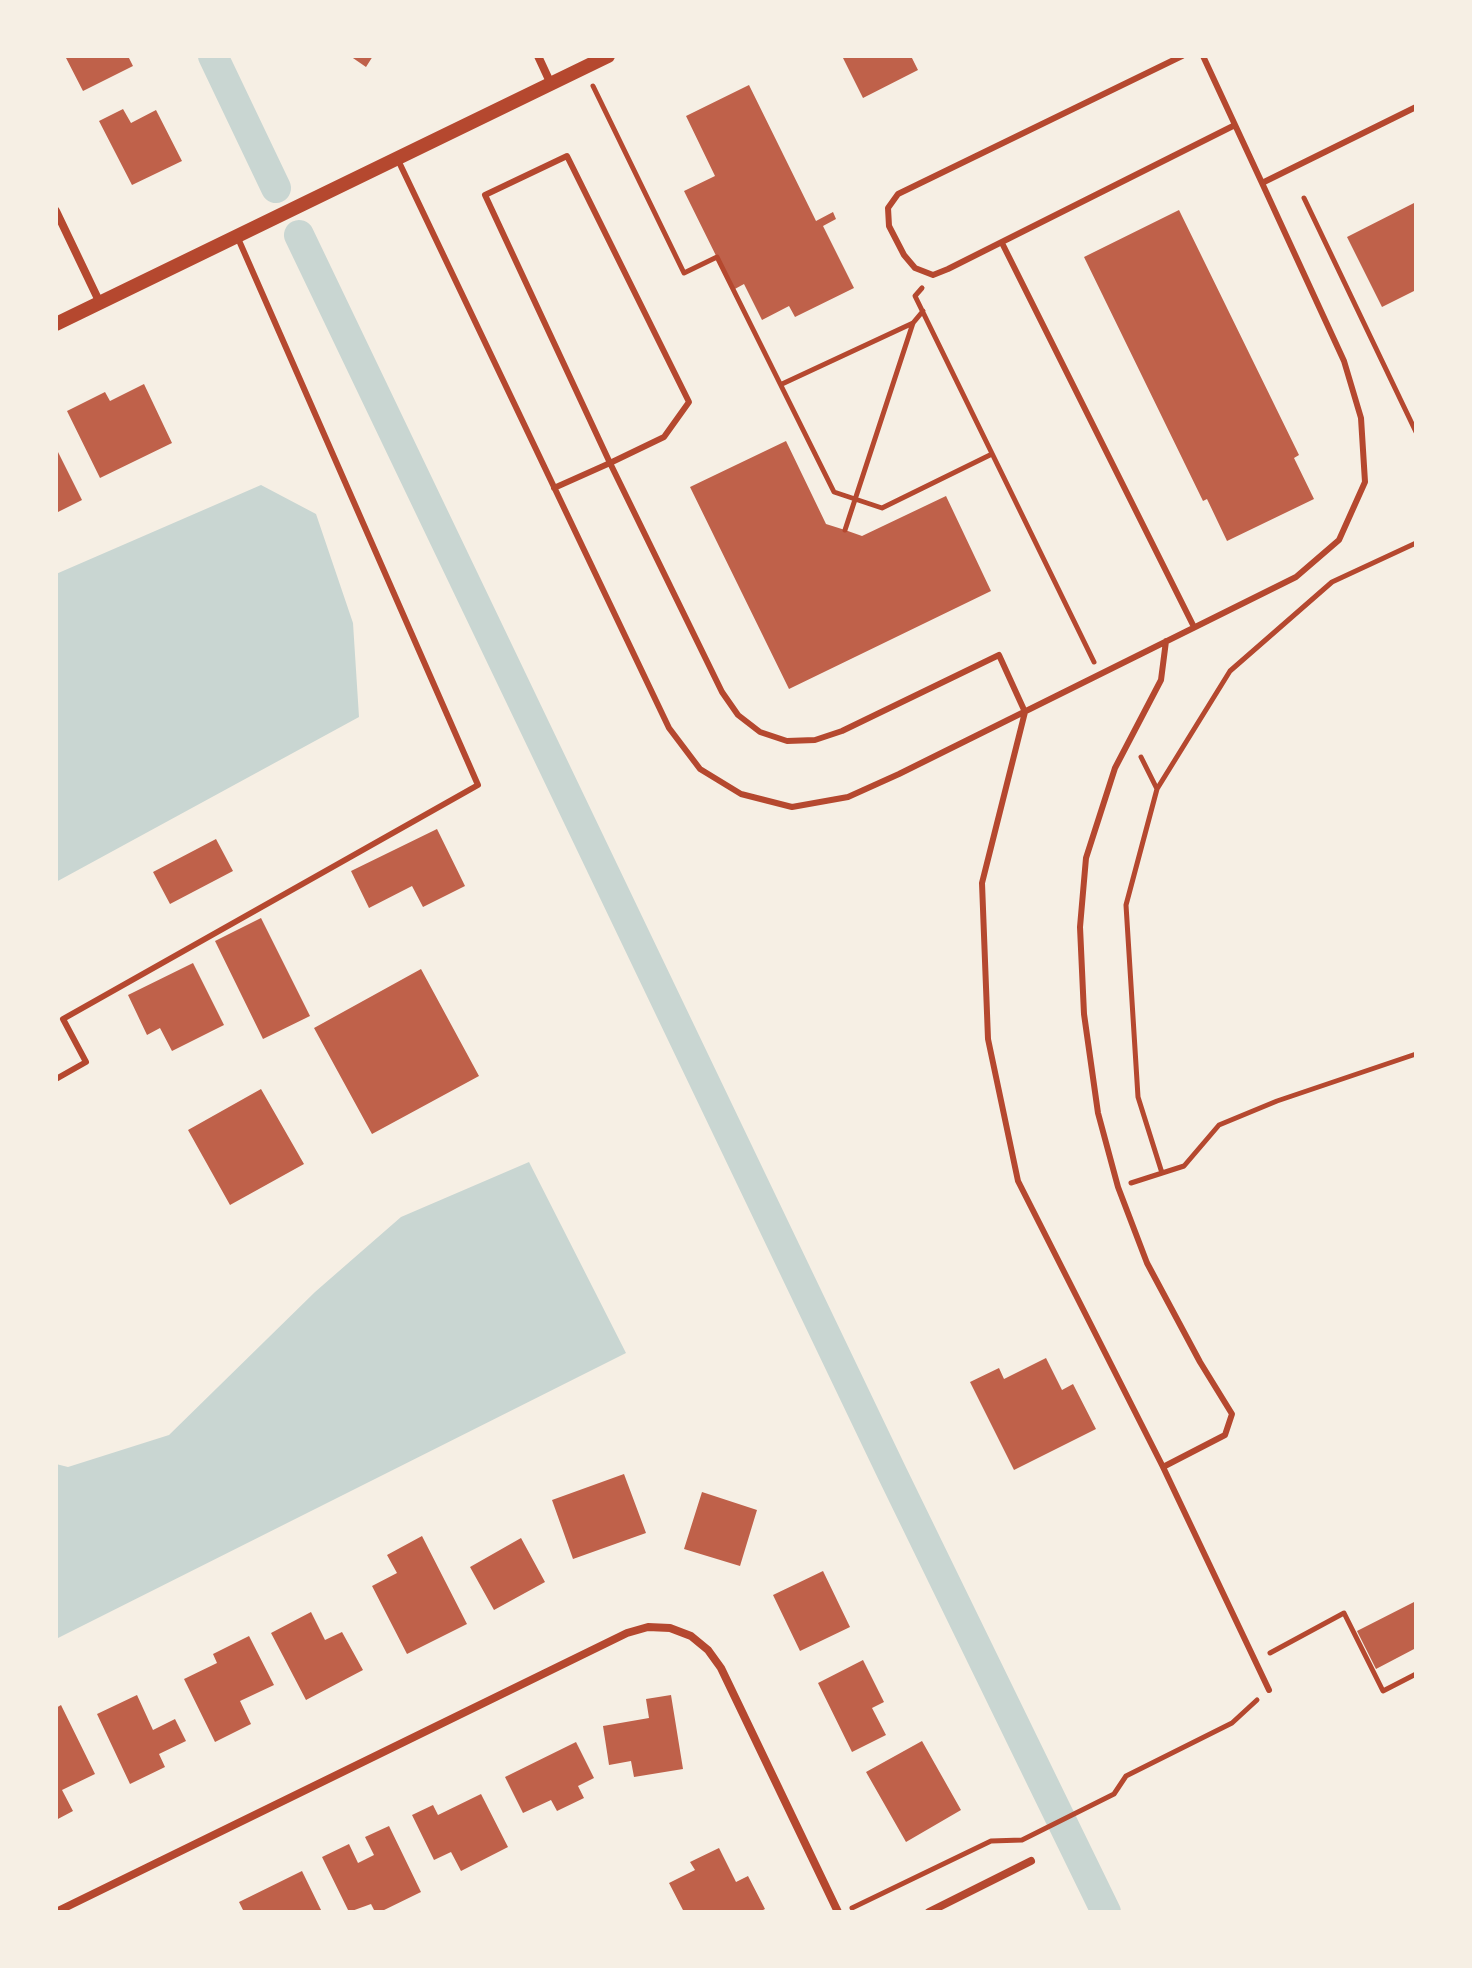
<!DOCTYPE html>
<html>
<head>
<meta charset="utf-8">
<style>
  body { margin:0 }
  #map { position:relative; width:1472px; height:1968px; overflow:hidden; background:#f6efe4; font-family:"Public Sans",sans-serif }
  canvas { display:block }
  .frame { position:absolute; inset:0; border:58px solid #f6efe4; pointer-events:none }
</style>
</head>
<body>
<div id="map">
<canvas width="1472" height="1968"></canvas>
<div class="frame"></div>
</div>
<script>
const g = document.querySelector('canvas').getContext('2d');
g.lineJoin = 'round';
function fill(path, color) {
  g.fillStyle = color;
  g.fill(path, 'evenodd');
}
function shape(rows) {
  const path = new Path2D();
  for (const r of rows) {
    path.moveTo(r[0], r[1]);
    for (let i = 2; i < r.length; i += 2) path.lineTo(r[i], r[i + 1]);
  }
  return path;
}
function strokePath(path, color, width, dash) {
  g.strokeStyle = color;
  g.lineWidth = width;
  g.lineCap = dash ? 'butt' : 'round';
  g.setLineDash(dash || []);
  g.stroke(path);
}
fill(shape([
  [261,485,316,514,353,623,359,717,56,882,56,574],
  [529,1162,626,1353,56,1639,56,1464,68,1467,169,1435,315,1292,401,1217]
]), '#c9d6d2');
strokePath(shape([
  [213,56,276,188],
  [299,235,893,1475,1106,1912]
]), '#c9d6d2', 30);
fill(shape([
  [65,56,128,56,133,66,83,91],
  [350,56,373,56,366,67],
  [842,56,911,56,918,70,863,98],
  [749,85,816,221,833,212,836,219,823,226,854,288,795,317,789,306,762,320,744,284,733,290,684,191,715,176,686,116],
  [123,109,131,123,156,110,182,161,132,185,99,121],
  [1416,202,1416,290,1382,307,1347,237],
  [1179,210,1299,455,1294,458,1314,499,1227,541,1207,499,1203,501,1084,257],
  [144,384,172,443,100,478,67,411,105,392,110,401],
  [786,441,826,524,845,530,862,536,946,496,991,591,789,689,690,487],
  [56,448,82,500,56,513],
  [437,829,465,886,423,907,412,886,369,908,351,871],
  [216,839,233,871,170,904,153,872],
  [261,918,310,1016,263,1039,215,941],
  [193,963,224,1025,172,1051,160,1028,147,1035,128,995],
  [421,969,479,1076,372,1134,314,1028],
  [261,1089,304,1164,230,1205,188,1130],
  [1046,1358,1062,1390,1073,1384,1096,1429,1014,1470,970,1382,999,1368,1004,1379],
  [624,1474,646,1533,573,1559,552,1500],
  [702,1492,757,1510,740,1566,684,1549],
  [422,1536,467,1624,407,1654,372,1586,397,1573,387,1555],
  [521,1538,545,1582,494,1610,470,1567],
  [823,1571,850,1627,800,1651,773,1595],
  [1416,1601,1416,1648,1376,1669,1357,1631],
  [311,1612,325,1640,342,1632,363,1670,306,1700,271,1633],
  [249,1636,274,1685,240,1701,251,1724,215,1742,184,1679,217,1663,213,1654],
  [863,1660,884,1702,872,1708,886,1735,852,1752,818,1683],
  [137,1695,153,1730,175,1719,186,1741,159,1754,165,1767,130,1784,97,1714],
  [671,1695,683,1769,634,1777,631,1761,609,1765,603,1726,649,1718,646,1699],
  [61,1705,95,1774,62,1790,73,1811,56,1820,56,1708],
  [922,1741,961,1810,906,1842,866,1772],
  [576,1742,594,1778,578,1786,584,1798,557,1811,551,1800,523,1813,505,1777],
  [481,1794,508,1847,461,1871,451,1852,434,1860,412,1815,433,1805,438,1815],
  [389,1826,421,1892,380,1912,375,1912,371,1904,349,1912,322,1857,349,1844,358,1863,374,1855,365,1837],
  [719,1848,736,1882,748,1876,765,1909,759,1912,684,1912,669,1883,695,1870,690,1862],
  [302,1871,322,1912,244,1912,239,1902]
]), '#bf614a');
strokePath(shape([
  [593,86,684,273,717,257,834,492,882,508,992,454],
  [1304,198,1416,432],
  [922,288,915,296,1094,662],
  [782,384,913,323],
  [845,530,913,323,923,311],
  [1141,757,1157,789,1230,671,1332,582,1416,543],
  [1157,789,1126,905,1138,1097,1162,1173],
  [1131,1183,1184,1166,1219,1125,1277,1101,1416,1054],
  [1270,1653,1344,1613,1383,1691,1416,1674],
  [852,1908,991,1841,1022,1840,1114,1794,1126,1776,1232,1723,1257,1700]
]), '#b5482f', 5);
strokePath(shape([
  [1182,56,898,194,888,208,889,226,904,255,915,268,933,275,948,269,1235,125],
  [1203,56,1262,183],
  [398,160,669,728,700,769,741,794,792,807,848,797,899,774,1296,577,1339,540,1365,482,1361,418,1344,361,1262,183,1416,107],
  [1002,243,1194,627],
  [554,488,610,463,664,437,689,402,567,156,485,195,610,463,722,692,738,715,760,732,787,741,815,740,842,731,999,655,1025,712,982,883,988,1039,1018,1181,1163,1467,1269,1690],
  [56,1079,86,1062,63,1019,478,785,237,236],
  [1163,1467,1225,1435,1232,1414,1200,1362,1147,1263,1118,1187,1098,1113,1084,1014,1080,927,1086,858,1115,768,1161,680,1166,641]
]), '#b5482f', 6);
strokePath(shape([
  [538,56,551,84],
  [56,211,100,303],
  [56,1912,627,1633,648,1627,670,1628,691,1636,708,1650,721,1668,838,1912],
  [929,1912,1031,1861]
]), '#b5482f', 8);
strokePath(shape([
  [56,324,608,56]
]), '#b5482f', 14);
</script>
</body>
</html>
